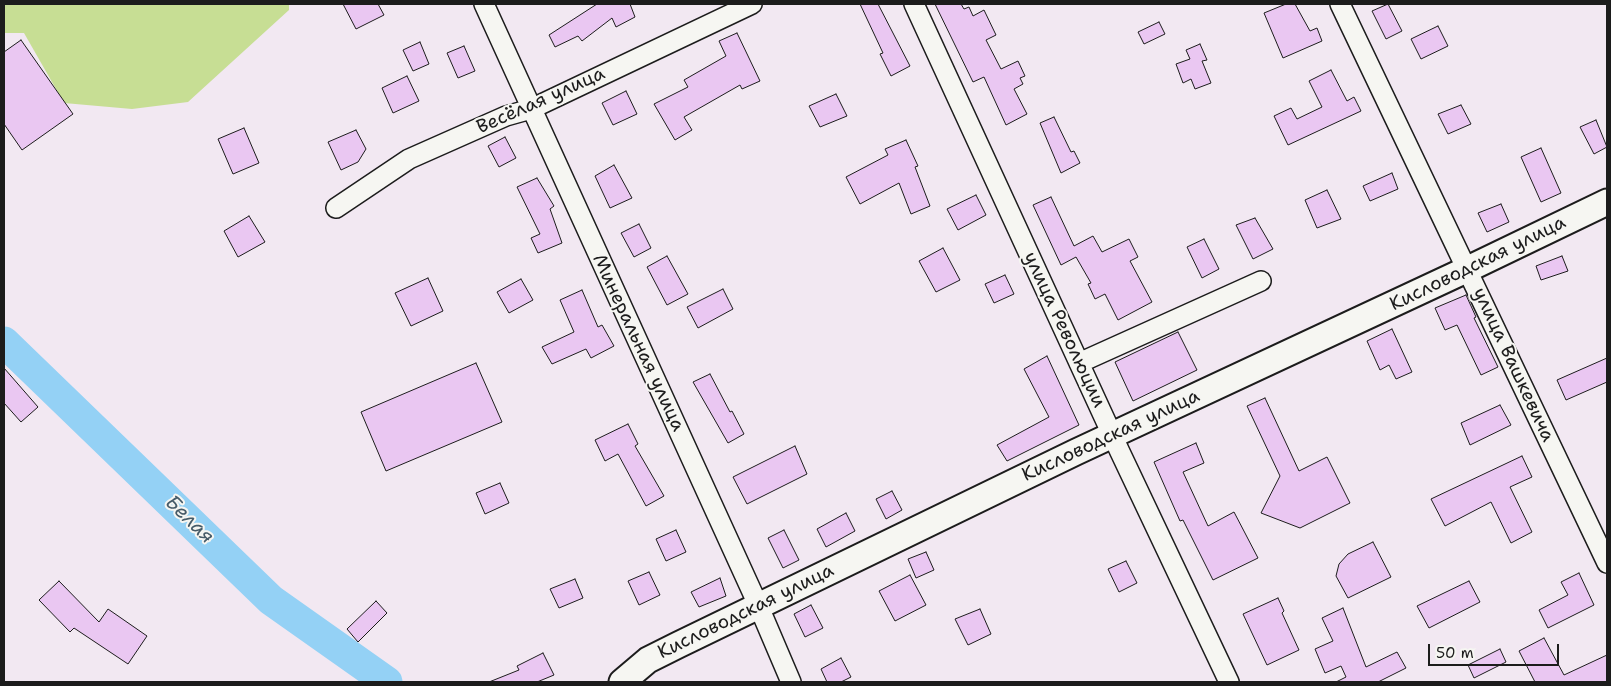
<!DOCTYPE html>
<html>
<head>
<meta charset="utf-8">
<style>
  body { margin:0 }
  #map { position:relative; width:1611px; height:686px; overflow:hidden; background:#f2e8f2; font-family:"Shantell Sans",sans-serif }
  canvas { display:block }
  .frame { position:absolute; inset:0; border:5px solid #1c1c1c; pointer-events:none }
  .scale { position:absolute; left:1428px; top:644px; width:131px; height:22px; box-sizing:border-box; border:2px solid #1c1c1c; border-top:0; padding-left:6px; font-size:15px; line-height:18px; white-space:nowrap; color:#1c1c1c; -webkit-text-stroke:4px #f6f6f2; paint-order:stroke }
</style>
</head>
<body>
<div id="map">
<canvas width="1611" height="686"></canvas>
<div class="frame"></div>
<div class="scale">50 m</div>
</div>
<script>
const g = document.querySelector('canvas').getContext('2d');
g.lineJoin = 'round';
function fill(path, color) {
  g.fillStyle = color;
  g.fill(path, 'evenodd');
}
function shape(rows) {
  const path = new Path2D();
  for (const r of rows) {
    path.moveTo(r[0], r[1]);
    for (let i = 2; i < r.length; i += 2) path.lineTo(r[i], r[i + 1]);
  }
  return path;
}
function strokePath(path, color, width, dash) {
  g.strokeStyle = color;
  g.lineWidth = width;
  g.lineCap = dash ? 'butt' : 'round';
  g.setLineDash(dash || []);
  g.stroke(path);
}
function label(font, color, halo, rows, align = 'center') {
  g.font = font + ' "Shantell Sans",sans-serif';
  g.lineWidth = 4;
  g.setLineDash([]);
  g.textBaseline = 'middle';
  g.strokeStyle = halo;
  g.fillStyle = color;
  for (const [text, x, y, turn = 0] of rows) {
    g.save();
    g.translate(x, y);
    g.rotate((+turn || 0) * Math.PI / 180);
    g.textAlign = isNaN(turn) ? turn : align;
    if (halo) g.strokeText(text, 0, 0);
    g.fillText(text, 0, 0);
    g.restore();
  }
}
fill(shape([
  [4,4,289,4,289,10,188,102,132,109,64,103,24,33,4,33]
]), '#c7de94');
strokePath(shape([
  [4,342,271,600,387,682]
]), '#94d1f5', 31);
const building = shape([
  [343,4,378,4,384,15,356,29,343,4],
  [597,4,630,4,635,17,616,27,612,18,582,41,578,36,555,47,549,35,597,4],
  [860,4,878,4,910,66,891,76,880,54,883,53,860,4],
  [935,4,961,4,964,9,969,7,973,16,984,10,996,35,986,40,1001,69,1018,61,1025,76,1020,78,1023,84,1014,89,1027,114,1006,125,984,77,973,82,935,4],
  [1286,4,1295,4,1310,31,1317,28,1322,41,1283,58,1264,13,1286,4],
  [1388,4,1402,31,1386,39,1372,11,1388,4],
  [1159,22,1165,34,1144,44,1138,32,1159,22],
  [1438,26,1448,46,1421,59,1411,39,1438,26],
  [737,33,760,81,742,89,740,85,684,117,692,130,675,140,654,104,688,87,684,80,726,56,719,41,737,33],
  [21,40,73,114,22,150,4,124,4,52,21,40],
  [420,42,429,64,413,71,403,50,420,42],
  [1200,44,1207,60,1202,61,1211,83,1195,89,1191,79,1183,83,1176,64,1190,59,1186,50,1200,44],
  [464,46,475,71,458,78,447,53,464,46],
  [1331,70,1347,101,1354,97,1361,111,1288,145,1274,116,1291,108,1297,119,1322,107,1309,81,1331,70],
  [407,76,419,101,393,113,382,88,407,76],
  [626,91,637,114,613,125,602,103,626,91],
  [836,94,847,116,820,127,809,106,836,94],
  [1461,105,1471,124,1448,134,1438,114,1461,105],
  [1054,117,1071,152,1074,151,1080,163,1061,173,1040,123,1054,117],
  [1596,120,1607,147,1594,154,1580,127,1596,120],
  [244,128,259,163,233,174,218,139,244,128],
  [356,130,366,149,358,162,341,170,328,142,356,130],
  [505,137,516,158,499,167,488,146,505,137],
  [906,140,918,166,915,167,930,206,911,214,899,183,860,204,846,177,888,155,885,149,906,140],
  [1541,148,1561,193,1541,202,1521,157,1541,148],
  [614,165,632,198,610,208,595,176,614,165],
  [1392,173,1398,189,1370,201,1363,186,1392,173],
  [537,178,554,206,550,209,562,243,538,253,531,238,540,234,517,187,537,178],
  [1327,190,1341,219,1317,228,1305,200,1327,190],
  [976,195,986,215,958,230,947,209,976,195],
  [1051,197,1074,246,1093,236,1102,252,1129,239,1138,257,1130,261,1152,302,1118,320,1105,294,1095,299,1088,284,1091,283,1076,257,1061,265,1033,205,1051,197],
  [1501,204,1509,222,1487,232,1478,213,1501,204],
  [249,216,265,242,238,257,224,231,249,216],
  [1255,218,1273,249,1253,259,1236,225,1255,218],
  [639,224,651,248,634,257,621,233,639,224],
  [1204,239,1219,269,1202,278,1187,247,1204,239],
  [943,248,960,280,936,292,919,261,943,248],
  [667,256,688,294,667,305,647,267,667,256],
  [1562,256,1568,271,1541,280,1536,266,1562,256],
  [1005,275,1014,294,994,303,985,284,1005,275],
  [428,278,443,311,411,326,395,293,428,278],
  [521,279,533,300,509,313,497,292,521,279],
  [723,289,733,309,698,328,687,307,723,289],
  [582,290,598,327,602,325,614,346,591,358,586,349,552,364,542,347,574,332,560,300,582,290],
  [1466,295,1476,317,1474,318,1498,367,1481,375,1457,325,1445,330,1435,308,1466,295],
  [1392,329,1412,372,1396,379,1389,365,1380,370,1367,341,1392,329],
  [1178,332,1197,370,1133,401,1115,362,1178,332],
  [1047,356,1079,425,1007,461,997,445,1049,417,1024,369,1047,356],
  [1607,358,1607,382,1566,400,1557,380,1607,358],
  [476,363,502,422,386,471,361,412,476,363],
  [4,368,38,407,21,422,4,403,4,368],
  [710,374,730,412,732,411,744,434,728,443,693,382,710,374],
  [1265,398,1299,471,1327,457,1350,503,1300,528,1261,513,1280,476,1247,406,1265,398],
  [1500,405,1511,425,1470,445,1461,423,1500,405],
  [628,424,638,444,635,446,664,496,646,506,618,454,605,461,595,440,628,424],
  [1196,443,1204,463,1183,472,1208,526,1234,512,1258,558,1213,580,1183,520,1180,521,1154,462,1196,443],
  [795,446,807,474,747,504,733,477,795,446],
  [1522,456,1532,477,1510,487,1532,532,1511,543,1491,502,1445,526,1431,499,1522,456],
  [500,483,509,503,485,514,476,493,500,483],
  [892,491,902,510,886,519,876,499,892,491],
  [846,513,855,531,826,547,817,529,846,513],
  [676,530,686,552,666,561,656,539,676,530],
  [784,530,799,560,783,568,768,538,784,530],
  [1373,542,1391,577,1348,598,1336,576,1339,564,1348,554,1373,542],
  [926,552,934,570,916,578,908,559,926,552],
  [1126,561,1137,583,1119,592,1108,569,1126,561],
  [649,572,660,595,639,605,628,581,649,572],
  [1579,573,1594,605,1548,628,1539,610,1568,595,1561,582,1579,573],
  [910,575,926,605,895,621,879,591,910,575],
  [720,578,726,596,699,607,691,592,720,578],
  [575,579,583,598,559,608,550,589,575,579],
  [59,581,99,622,108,609,147,636,128,664,74,628,70,632,39,600,59,581],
  [1469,581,1480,602,1429,628,1417,606,1469,581],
  [1278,598,1284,611,1282,613,1299,650,1267,665,1243,614,1278,598],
  [376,601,387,613,358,642,347,629,376,601],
  [811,605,823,628,805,637,794,614,811,605],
  [1343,608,1366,667,1397,652,1406,668,1378,682,1336,682,1346,677,1341,666,1325,673,1315,649,1333,641,1322,618,1343,608],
  [980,609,991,634,968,645,955,619,980,609],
  [1544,638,1564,675,1607,655,1607,682,1535,682,1519,651,1544,638],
  [1500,649,1506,662,1474,678,1468,665,1500,649],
  [543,653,554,675,537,682,489,682,519,670,517,666,543,653],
  [841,658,851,677,841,682,827,682,821,669,841,658]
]);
fill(building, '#eac7f2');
strokePath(building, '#1c1c1c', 1);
const minor = shape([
  [484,4,759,607,791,682],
  [914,4,1120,452,1229,682],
  [1340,4,1607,563],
  [336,208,409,159,506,116,531,109,752,4],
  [1079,363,1261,281]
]);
const major = shape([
  [622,682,648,660,678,645,1076,452,1468,269,1607,202]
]);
strokePath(minor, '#1c1c1c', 22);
strokePath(major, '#1c1c1c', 29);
strokePath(minor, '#f6f6f2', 19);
strokePath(major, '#f6f6f2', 25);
label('19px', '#1c1c1c', '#f6f6f2', [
  ["Весёлая улица",541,101,-24],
  ["Кисловодская улица",1478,264,-26],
  ["улица Революции",1064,330,65],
  ["Минеральная улица",638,343,65],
  ["улица Вашкевича",1513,365,65],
  ["Кисловодская улица",1111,436,-25],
  ["Кисловодская улица",746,612,-26]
]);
label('italic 20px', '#465b68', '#f6f6f2', [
  ["Белая",189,520,44]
]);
</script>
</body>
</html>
